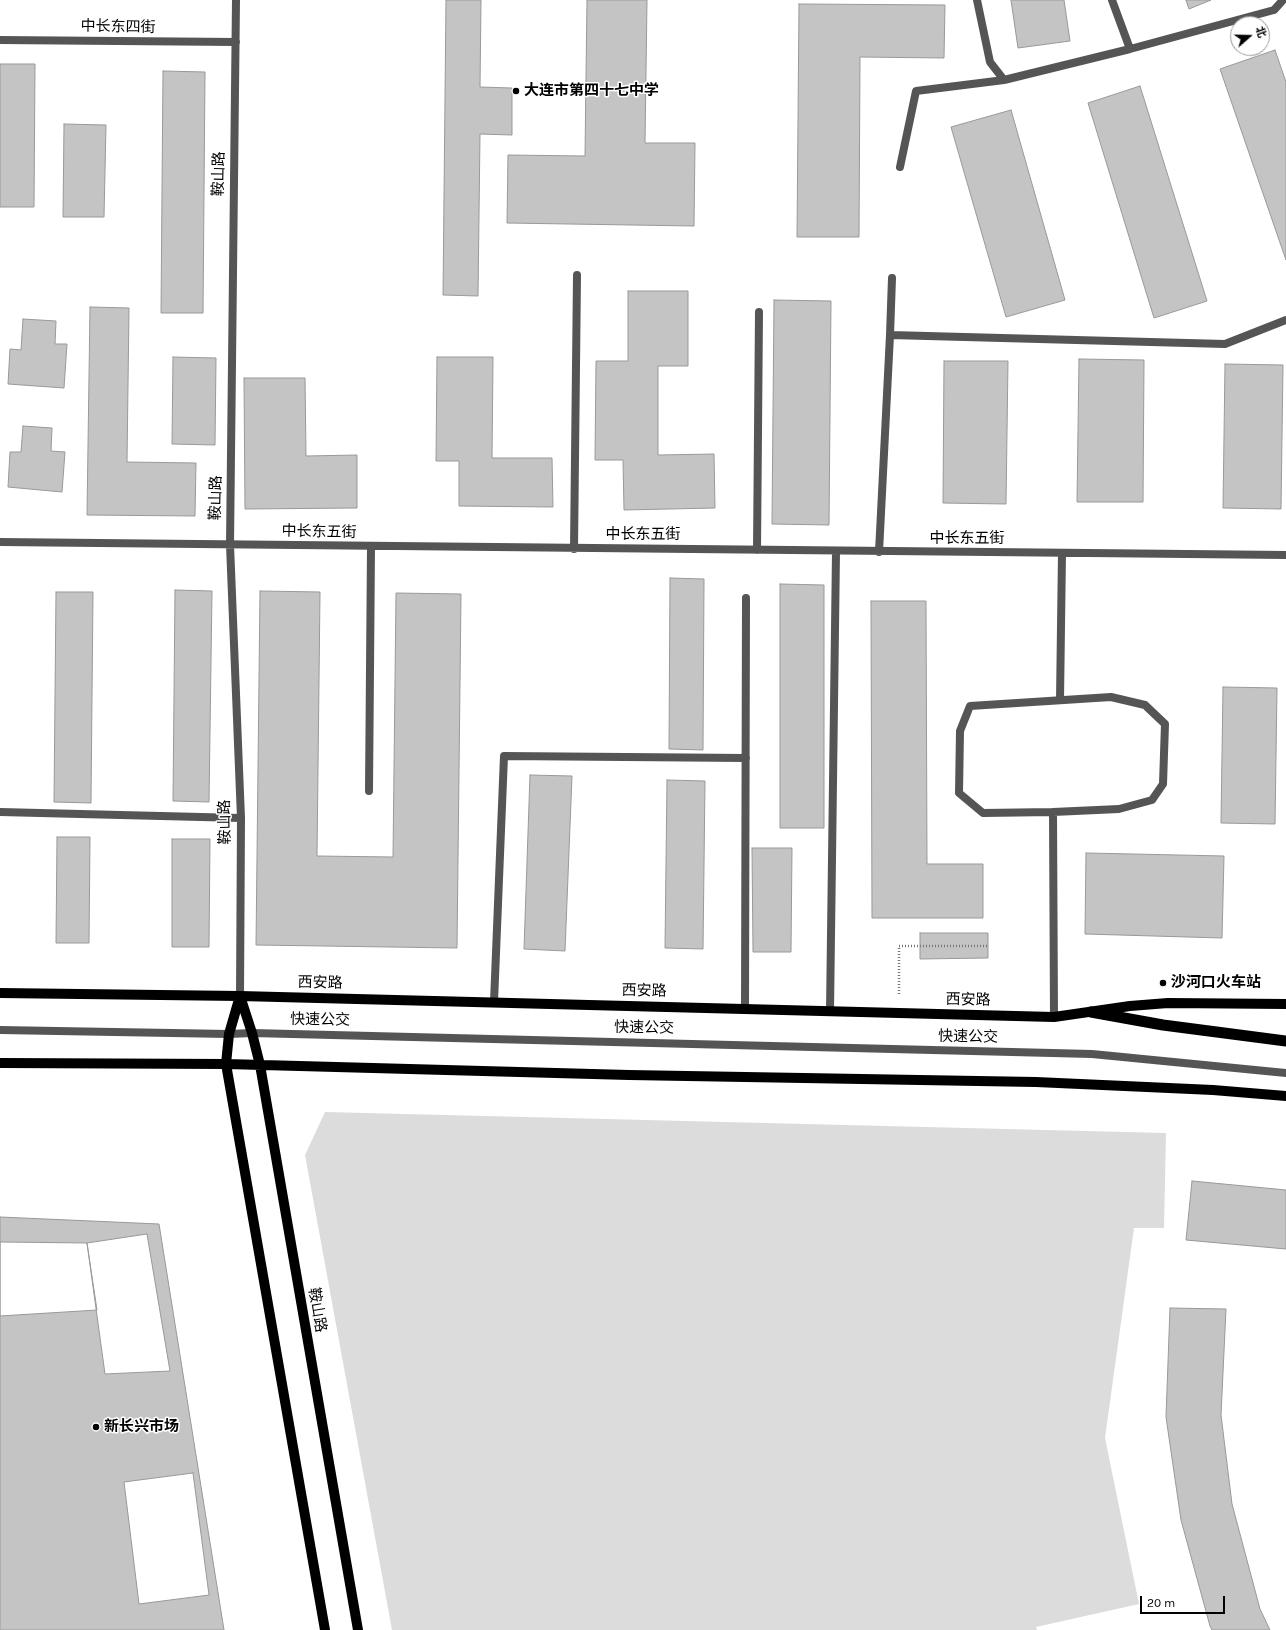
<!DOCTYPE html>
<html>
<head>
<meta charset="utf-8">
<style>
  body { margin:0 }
  #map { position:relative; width:1286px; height:1630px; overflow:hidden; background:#fff; font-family:Karla,"Noto Sans SC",sans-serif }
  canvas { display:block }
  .north { position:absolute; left:1230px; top:16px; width:40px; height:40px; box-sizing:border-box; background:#fff; border:1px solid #999; border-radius:50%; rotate:70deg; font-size:11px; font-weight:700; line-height:16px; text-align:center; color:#000 }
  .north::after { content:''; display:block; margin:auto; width:14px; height:18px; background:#000; clip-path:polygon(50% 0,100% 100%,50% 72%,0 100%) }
  .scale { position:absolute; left:1140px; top:1596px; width:85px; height:18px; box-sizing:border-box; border:2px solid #000; border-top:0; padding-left:5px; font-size:12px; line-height:14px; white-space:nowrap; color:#000; -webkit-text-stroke:3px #fff; paint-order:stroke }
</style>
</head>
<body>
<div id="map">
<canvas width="1286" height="1630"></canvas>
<div class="north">北</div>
<div class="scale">20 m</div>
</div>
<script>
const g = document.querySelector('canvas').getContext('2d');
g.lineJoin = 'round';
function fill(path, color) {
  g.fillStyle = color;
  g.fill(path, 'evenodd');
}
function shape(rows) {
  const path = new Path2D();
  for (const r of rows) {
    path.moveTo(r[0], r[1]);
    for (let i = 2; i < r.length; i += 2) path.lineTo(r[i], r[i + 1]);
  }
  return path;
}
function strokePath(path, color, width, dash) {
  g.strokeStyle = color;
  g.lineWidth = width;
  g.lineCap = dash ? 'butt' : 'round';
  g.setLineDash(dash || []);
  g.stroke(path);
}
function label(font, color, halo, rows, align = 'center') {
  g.font = font + ' Karla,"Noto Sans SC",sans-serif';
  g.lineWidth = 3;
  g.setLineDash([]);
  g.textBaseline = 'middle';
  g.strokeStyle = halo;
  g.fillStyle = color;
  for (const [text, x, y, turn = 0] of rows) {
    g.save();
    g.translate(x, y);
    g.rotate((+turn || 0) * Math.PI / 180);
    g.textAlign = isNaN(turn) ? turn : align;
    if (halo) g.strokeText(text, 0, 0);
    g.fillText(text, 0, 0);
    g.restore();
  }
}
fill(shape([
  [325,1112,1166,1133,1164,1228,1134,1228,1105,1438,1139,1604,1036,1627,1037,1630,392,1630,305,1155]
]), '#dcdcdc');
const building = shape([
  [446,0,481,0,480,87,512,88,512,135,480,134,478,296,443,295,446,0],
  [587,0,647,0,645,143,695,143,694,226,507,223,508,155,585,156,587,0],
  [1011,0,1064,0,1070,41,1018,48,1011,0],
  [1186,0,1211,0,1189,9,1186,0],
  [799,4,945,5,944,58,860,57,859,237,797,237,799,4],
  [1275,50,1286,82,1286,260,1220,69,1275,50],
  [0,64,35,64,34,207,0,207,0,64],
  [163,71,205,72,203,313,161,313,163,71],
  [1140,86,1207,301,1154,318,1088,103,1140,86],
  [1011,110,1065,300,1006,317,951,127,1011,110],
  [64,124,106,125,104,217,63,217,64,124],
  [628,291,688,291,688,366,658,366,658,455,714,454,715,508,624,510,623,460,595,460,596,361,628,361,628,291],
  [774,300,831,301,829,525,772,524,774,300],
  [90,307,129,308,127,462,196,463,195,516,87,515,90,307],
  [23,319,56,321,55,344,67,344,64,388,8,384,10,349,21,350,23,319],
  [173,357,216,358,215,445,172,444,173,357],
  [437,357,493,357,492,458,552,458,553,507,459,506,459,461,436,461,437,357],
  [1079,359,1144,360,1143,502,1077,502,1079,359],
  [944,361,1008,361,1006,504,943,503,944,361],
  [1225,364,1283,365,1281,509,1223,508,1225,364],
  [244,378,305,378,306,456,357,455,357,508,245,509,244,378],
  [23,426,52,428,51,451,65,452,62,492,8,487,10,452,21,452,23,426],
  [670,578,704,579,703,750,669,749,670,578],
  [780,584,824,585,824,828,780,828,780,584],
  [175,590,212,591,209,802,173,801,175,590],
  [260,591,320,592,317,856,393,857,396,593,461,594,457,948,256,945,260,591],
  [56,592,93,592,91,803,54,802,56,592],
  [871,601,926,601,927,864,983,864,983,918,872,918,871,601],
  [1223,687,1277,688,1275,824,1221,823,1223,687],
  [530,775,572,776,565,951,524,949,530,775],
  [667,780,705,781,703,949,665,948,667,780],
  [57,837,90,837,89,943,56,943,57,837],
  [172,839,210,839,209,947,172,947,172,839],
  [752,848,792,848,791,952,753,952,752,848],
  [1086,853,1224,856,1222,938,1085,934,1086,853],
  [920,933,988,933,988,958,920,959,920,933],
  [1192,1181,1286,1190,1286,1249,1186,1240,1192,1181],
  [0,1217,159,1224,224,1630,0,1630,0,1217],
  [147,1234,170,1371,105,1374,87,1243,147,1234],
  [0,1242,87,1243,97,1310,0,1316,0,1242],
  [1170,1308,1226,1309,1221,1415,1232,1504,1260,1609,1270,1630,1212,1630,1210,1626,1181,1520,1166,1417,1170,1308],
  [193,1473,209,1595,139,1604,124,1482,193,1473]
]);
fill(building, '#c4c4c4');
strokePath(building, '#999', 1);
strokePath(shape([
  [899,994,899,946,988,946]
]), '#777', 2.5, [1, 2]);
strokePath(shape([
  [0,1030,229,1034,252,1033,1092,1054,1286,1073]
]), '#555', 8);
strokePath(shape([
  [236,0,230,545,241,818,240,996],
  [977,0,990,62,1004,80,1130,49,1274,10,1283,0],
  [1112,0,1130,49],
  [0,40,236,42],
  [900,167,916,91,1004,80],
  [890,335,892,278],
  [0,542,1286,555],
  [574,549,577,275],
  [757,550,759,312],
  [879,552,890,335,1225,344,1286,320],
  [1060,700,1062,553],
  [369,791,371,547],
  [0,812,241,818],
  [1053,812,983,813,959,793,960,731,970,706,1111,697,1145,705,1165,724,1163,784,1152,800,1119,809,1053,812,1054,1017],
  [494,1002,504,756,746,758],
  [745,1009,746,598],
  [830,1011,836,552]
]), '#555', 8);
strokePath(shape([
  [0,993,240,996,1054,1017,1130,1006,1168,1003,1286,1004],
  [240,996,252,1033,260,1065,358,1630],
  [240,996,229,1034,226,1064,325,1630],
  [0,1063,226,1064,629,1075,1036,1082,1213,1090,1286,1096]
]), '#000', 10);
strokePath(shape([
  [1091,1012,1163,1025,1286,1041]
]), '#000', 11);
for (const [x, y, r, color] of [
  [516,91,4,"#000"],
  [1163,983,4,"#000"],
  [96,1427,4,"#000"]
]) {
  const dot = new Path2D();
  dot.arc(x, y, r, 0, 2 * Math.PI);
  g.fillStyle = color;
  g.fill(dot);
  strokePath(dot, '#fff', 1.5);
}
label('15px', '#000', '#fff', [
  ["中长东四街",118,27,1],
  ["鞍山路",219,174,-89],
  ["鞍山路",216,498,-89],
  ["中长东五街",319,532,1],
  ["中长东五街",643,535],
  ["中长东五街",967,539],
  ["鞍山路",225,822,-91],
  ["西安路",320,983,1],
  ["西安路",644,991,1],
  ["西安路",968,1000,1],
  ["快速公交",320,1020,1],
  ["快速公交",644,1028,1],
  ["快速公交",968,1037,1],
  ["鞍山路",317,1310,80]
]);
label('bold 15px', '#000', '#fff', [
  ["大连市第四十七中学",524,91],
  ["沙河口火车站",1171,983],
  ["新长兴市场",104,1427]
], 'left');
</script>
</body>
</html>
